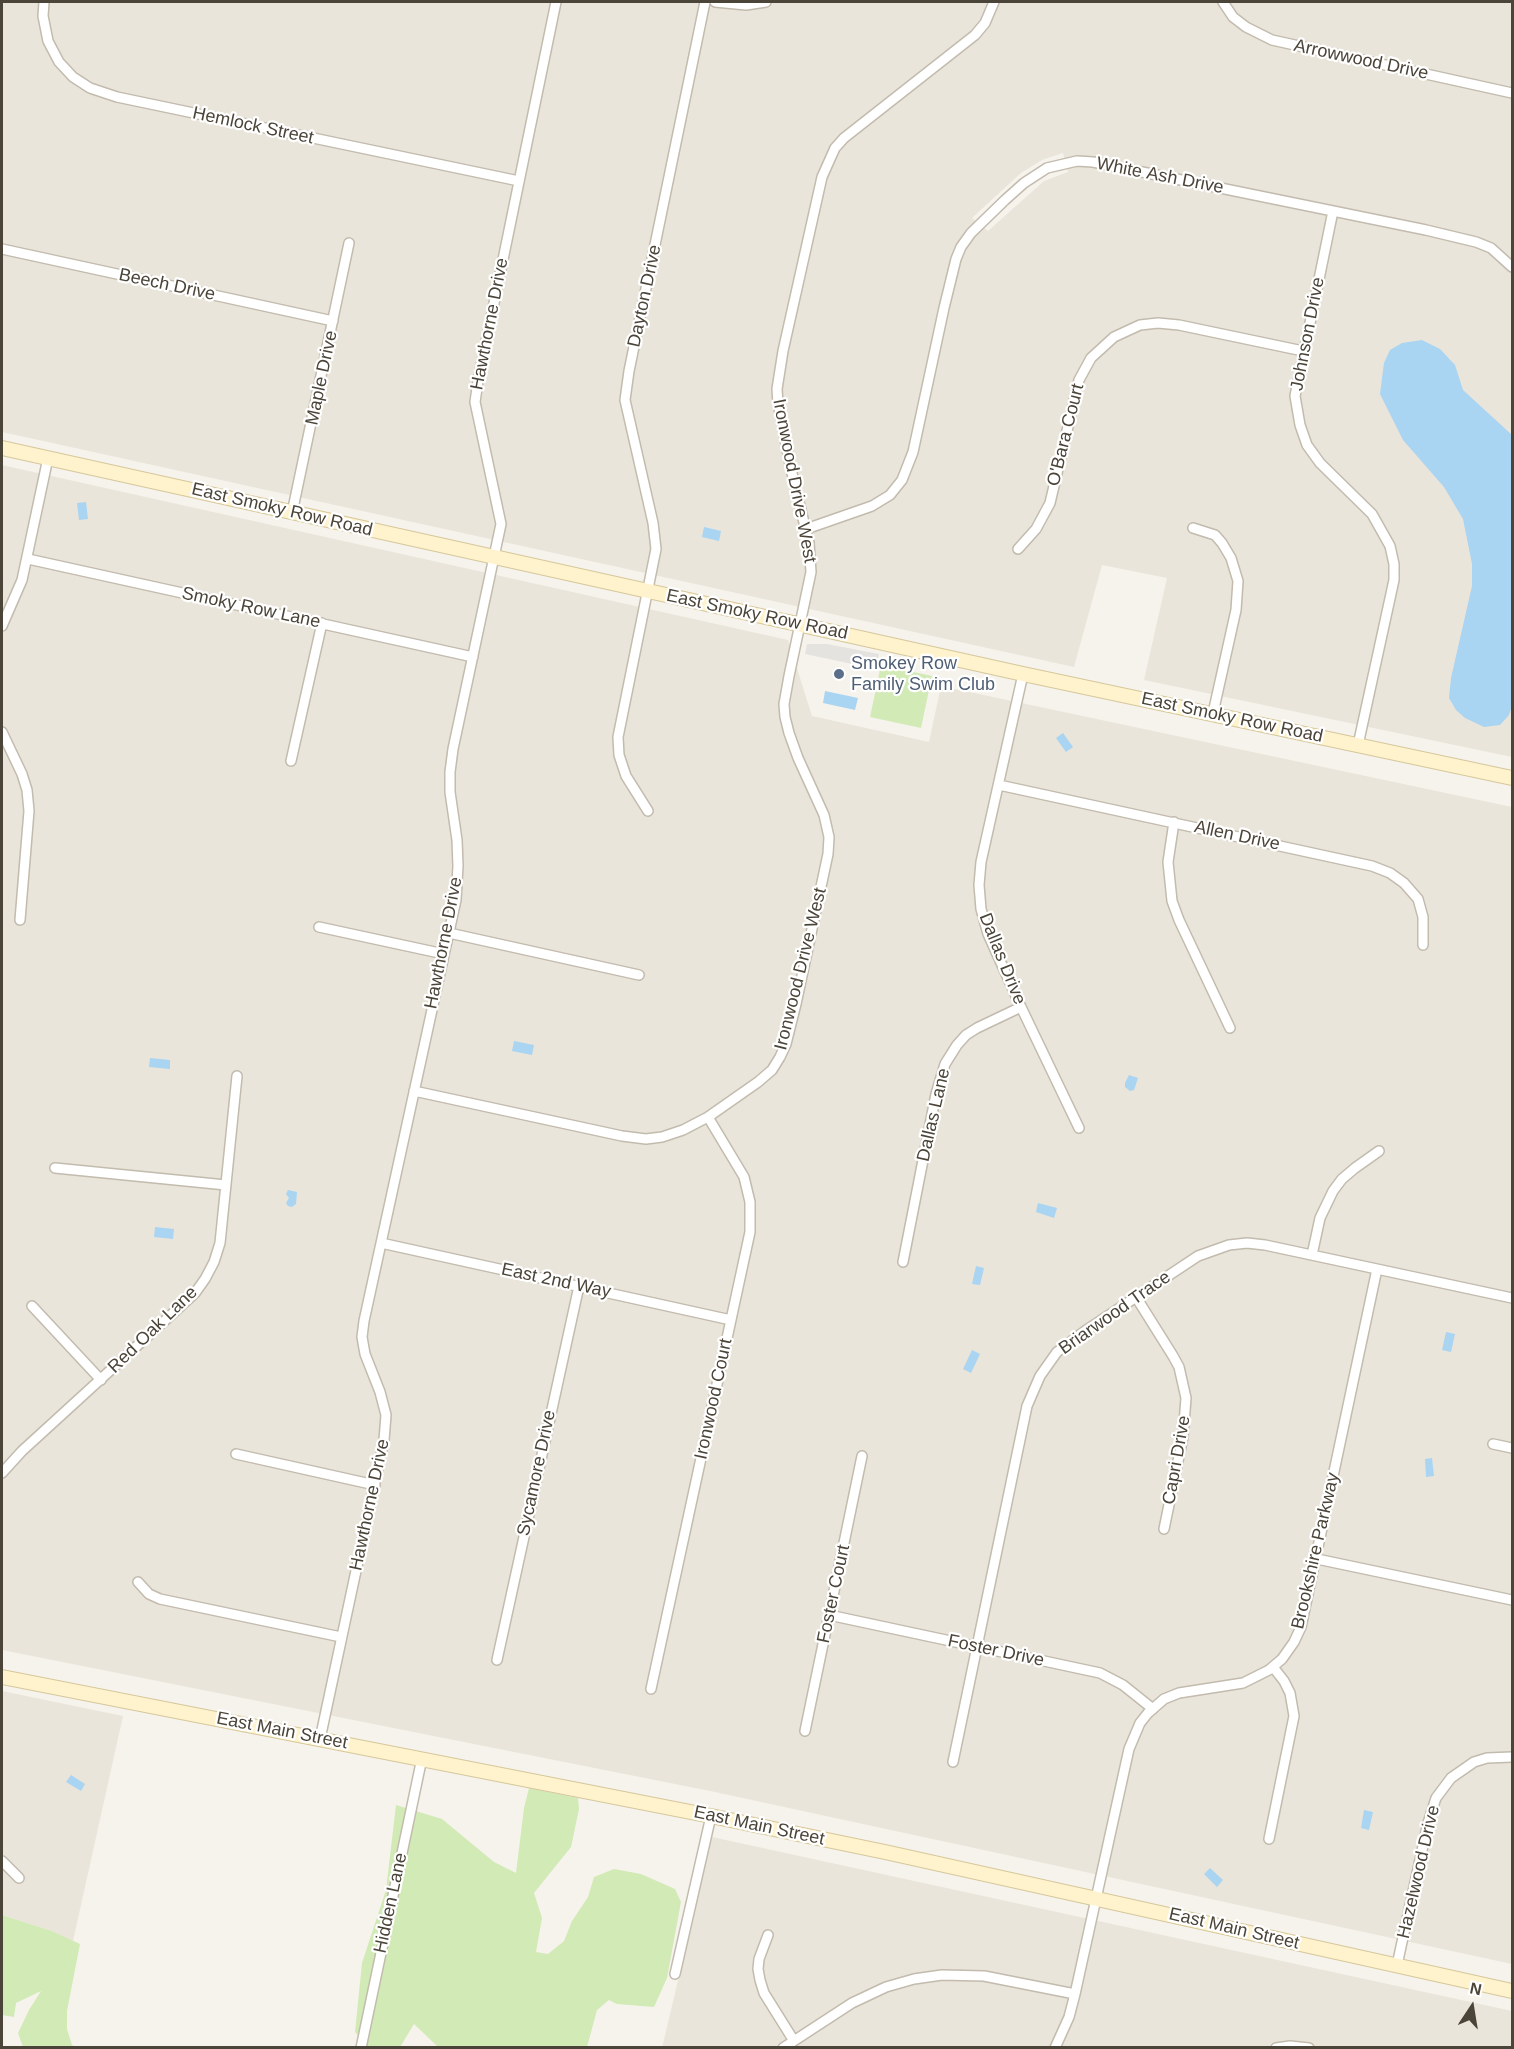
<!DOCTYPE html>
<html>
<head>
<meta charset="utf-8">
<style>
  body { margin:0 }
  #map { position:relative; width:1514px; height:2049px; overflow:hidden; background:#f6f3ec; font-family:Arial,sans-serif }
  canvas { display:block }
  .frame { position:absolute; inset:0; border:3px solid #4b4439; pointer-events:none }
  .north { position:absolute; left:1442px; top:1977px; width:60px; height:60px; -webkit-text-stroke:4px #fff; paint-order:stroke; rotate:12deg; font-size:16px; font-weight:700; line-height:24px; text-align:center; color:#4b4439 }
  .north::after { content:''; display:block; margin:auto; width:21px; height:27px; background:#4b4439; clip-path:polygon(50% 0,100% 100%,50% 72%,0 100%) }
</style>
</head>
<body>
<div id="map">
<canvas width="1514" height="2049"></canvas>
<div class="frame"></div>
<div class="north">N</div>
</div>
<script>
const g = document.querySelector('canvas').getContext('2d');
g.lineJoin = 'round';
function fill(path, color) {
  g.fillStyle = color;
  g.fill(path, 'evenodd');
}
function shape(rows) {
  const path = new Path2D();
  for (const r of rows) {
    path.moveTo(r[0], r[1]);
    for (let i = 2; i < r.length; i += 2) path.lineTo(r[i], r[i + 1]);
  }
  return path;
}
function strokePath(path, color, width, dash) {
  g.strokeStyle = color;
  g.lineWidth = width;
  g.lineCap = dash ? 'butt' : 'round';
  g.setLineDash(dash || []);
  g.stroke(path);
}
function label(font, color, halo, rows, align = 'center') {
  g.font = font + ' Arial,sans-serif';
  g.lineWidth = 4.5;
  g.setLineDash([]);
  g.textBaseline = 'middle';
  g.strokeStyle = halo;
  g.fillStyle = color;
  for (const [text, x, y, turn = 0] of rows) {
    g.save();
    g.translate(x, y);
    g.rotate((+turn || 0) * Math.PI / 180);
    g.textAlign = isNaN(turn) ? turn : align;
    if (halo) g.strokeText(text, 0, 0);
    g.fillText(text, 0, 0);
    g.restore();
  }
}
fill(shape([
  [2,2,1512,2,1512,757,1144,680,1167,578,1102,565,1074,667,2,432],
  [1063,153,1068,172,1044,181,988,231,972,218,1021,173,1042,160],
  [2,465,788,640,812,716,929,742,941,686,1512,807,1512,1964,710,1791,2,1650],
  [2,1691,123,1716,73,1941,52,1931,2,1915],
  [712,1837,1512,2011,1512,2048,662,2048]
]), '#eae5da');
fill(shape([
  [881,665,932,676,921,728,870,717],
  [529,1788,578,1798,579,1809,571,1847,534,1893,542,1918,536,1952,548,1954,564,1941,572,1921,588,1897,594,1877,614,1869,641,1874,675,1889,681,1902,667,1978,654,2007,617,2004,609,2000,597,2010,587,2047,438,2047,414,2024,400,2047,368,2047,355,2032,362,1963,386,1890,396,1805,442,1819,494,1862,516,1873,524,1808],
  [2,1915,52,1931,80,1944,67,2011,67,2029,72,2045,75,2047,23,2047,18,2033,29,2010,41,1991,16,2003,14,2017,2,2015]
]), '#d2eab5');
fill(shape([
  [807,644,827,644,879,654,876,669,805,654]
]), '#e5e3e0');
fill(shape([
  [1422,340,1440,349,1455,365,1463,390,1512,435,1512,706,1509,715,1500,725,1484,727,1465,718,1456,710,1449,698,1451,678,1472,586,1472,564,1463,519,1444,487,1403,440,1380,394,1384,363,1390,350,1402,343],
  [86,502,88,519,79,520,77,503],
  [704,527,721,531,719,541,702,537],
  [825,691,858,698,855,710,823,703],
  [1063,733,1073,747,1066,752,1056,738],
  [514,1041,534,1045,532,1055,512,1051],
  [150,1058,170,1060,170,1069,149,1067],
  [1129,1075,1138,1078,1134,1090,1130,1091,1125,1087,1125,1083],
  [288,1190,297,1192,296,1204,292,1207,288,1206,286,1203,289,1198,286,1194],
  [1038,1203,1057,1208,1054,1218,1036,1212],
  [155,1227,174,1229,173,1239,154,1237],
  [976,1266,984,1268,980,1285,972,1284],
  [1446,1332,1455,1334,1451,1352,1442,1350],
  [972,1350,980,1354,971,1373,963,1369],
  [1432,1458,1434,1476,1426,1477,1425,1459],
  [71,1775,85,1784,81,1791,66,1782],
  [1364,1810,1373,1812,1369,1830,1361,1828],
  [1210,1868,1223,1880,1217,1887,1204,1874]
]), '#a9d4f2');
const street = shape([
  [44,2,43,16,48,41,59,62,73,77,90,88,117,97,519,181],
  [715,2,746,5,766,2],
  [1223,2,1233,17,1246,27,1272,40,1512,93],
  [1333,211,1295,396,1300,425,1307,445,1320,463,1372,514,1390,546,1394,564,1394,580,1358,745],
  [2,249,333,321],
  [292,513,349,243],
  [1193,528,1215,535,1222,543,1231,558,1238,581,1236,610,1213,713],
  [806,529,872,506,890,495,902,480,913,452,944,308,956,259,961,247,971,233,1005,200,1024,183,1047,168,1077,161,1093,162,1426,230,1476,242,1491,248,1512,267],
  [1018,549,1036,529,1050,503,1079,380,1091,358,1114,337,1140,325,1158,323,1179,325,1303,351],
  [28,559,473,657],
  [2,626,22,580,48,458],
  [1023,674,981,862,979,885,981,909,988,934,1021,1007,1079,1128],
  [2,732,22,774,27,790,29,811,20,920],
  [291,761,322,623],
  [999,785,1372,866,1390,873,1404,883,1418,899,1423,917,1423,945],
  [648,811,626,776,619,755,618,737,656,549,653,523,625,400,629,371,705,2],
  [1174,822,1168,862,1172,901,1179,920,1230,1028],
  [319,927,444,954],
  [449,933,639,975],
  [414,1091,622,1136,646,1139,662,1137,683,1130,708,1117,758,1082,772,1070,780,1057,786,1044,796,1004,828,854,829,837,824,815,798,758,789,733,785,717,784,704,789,676,811,572,809,543,791,469,778,403,777,389,783,351,822,177,835,148,844,138,975,35,985,23,994,2],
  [55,1168,226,1185],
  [381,1243,731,1320],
  [1312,1255,1320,1218,1333,1191,1342,1179,1355,1168,1379,1151],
  [903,1262,936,1094,945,1064,957,1045,966,1035,977,1028,1021,1007],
  [1136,1297,1173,1356,1179,1367,1186,1398,1183,1437,1164,1529],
  [32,1306,101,1380],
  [1493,1444,1512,1448],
  [236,1454,375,1485],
  [2,1473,22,1451,195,1293,205,1279,214,1262,220,1243,237,1076],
  [1317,1559,1512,1600],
  [138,1582,149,1594,160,1599,341,1637],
  [829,1615,1100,1673,1123,1685,1153,1709],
  [497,1660,579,1286],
  [651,1689,750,1232,750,1202,744,1177,708,1117],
  [805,1731,862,1456],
  [320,1739,384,1440,386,1415,380,1392,365,1354,362,1337,364,1321,456,900,458,866,457,840,450,792,450,772,453,749,501,524,475,402,478,381,556,2],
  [953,1762,1027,1406,1040,1376,1057,1352,1085,1331,1198,1256,1229,1245,1247,1243,1265,1245,1512,1298],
  [1269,1839,1294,1716,1290,1693,1284,1681,1273,1667],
  [2,1861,19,1878],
  [768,1935,759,1959,758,1969,760,1980,764,1993,794,2041],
  [1397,1965,1428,1823,1436,1798,1451,1778,1474,1762,1487,1758,1512,1757],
  [675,1974,711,1816],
  [361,2048,422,1758],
  [783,2048,852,2003,886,1987,914,1979,942,1975,984,1976,1075,1994],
  [1055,2048,1069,2017,1075,1994,1129,1749,1140,1723,1148,1713,1164,1699,1179,1693,1243,1683,1269,1670,1282,1659,1294,1642,1301,1627,1377,1269],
  [1276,2048,1290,2046,1309,2048]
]);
const secondary = shape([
  [2,448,1023,674,1512,778],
  [2,1677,711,1816,885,1852,1512,1991]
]);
strokePath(street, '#c2bbae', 12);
strokePath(secondary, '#d6c79b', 16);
strokePath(street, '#fff', 9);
strokePath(secondary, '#fff3cd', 14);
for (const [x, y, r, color] of [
  [839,674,6,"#5c6f8a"]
]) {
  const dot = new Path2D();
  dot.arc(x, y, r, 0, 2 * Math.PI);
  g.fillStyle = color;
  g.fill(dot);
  strokePath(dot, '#fff', 2);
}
label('18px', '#4b4439', '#fff', [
  ["Arrowwood Drive",1361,60,12],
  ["Hemlock Street",253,126,12],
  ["White Ash Drive",1160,176,11],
  ["Beech Drive",167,285,12],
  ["Dayton Drive",645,296,-78],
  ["Hawthorne Drive",490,324,-79],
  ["Johnson Drive",1308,334,-79],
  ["Maple Drive",322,378,-78],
  ["O'Bara Court",1066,435,-76],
  ["Ironwood Drive West",794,481,79],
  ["East Smoky Row Road",282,510,13],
  ["Smoky Row Lane",251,608,12],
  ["East Smoky Row Road",757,615,12],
  ["East Smoky Row Road",1232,718,12],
  ["Allen Drive",1237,836,12],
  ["Hawthorne Drive",444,943,-79],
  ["Dallas Drive",1002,959,68],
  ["Ironwood Drive West",801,969,-76],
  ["Dallas Lane",934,1115,-77],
  ["East 2nd Way",556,1281,12],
  ["Briarwood Trace",1115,1313,-35],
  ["Red Oak Lane",153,1330,-44],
  ["Ironwood Court",714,1399,-78],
  ["Capri Drive",1177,1460,-80],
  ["Sycamore Drive",537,1473,-78],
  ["Hawthorne Drive",370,1505,-78],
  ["Brookshire Parkway",1316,1551,-77],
  ["Foster Court",834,1594,-78],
  ["Foster Drive",996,1651,12],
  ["East Main Street",282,1731,11],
  ["East Main Street",759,1826,12],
  ["Hazelwood Drive",1419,1872,-77],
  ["Hidden Lane",391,1903,-78],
  ["East Main Street",1234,1929,13]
]);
label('18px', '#4e5e75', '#fff', [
  ["Smokey Row",851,664],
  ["Family Swim Club",851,685]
], 'left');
</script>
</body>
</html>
